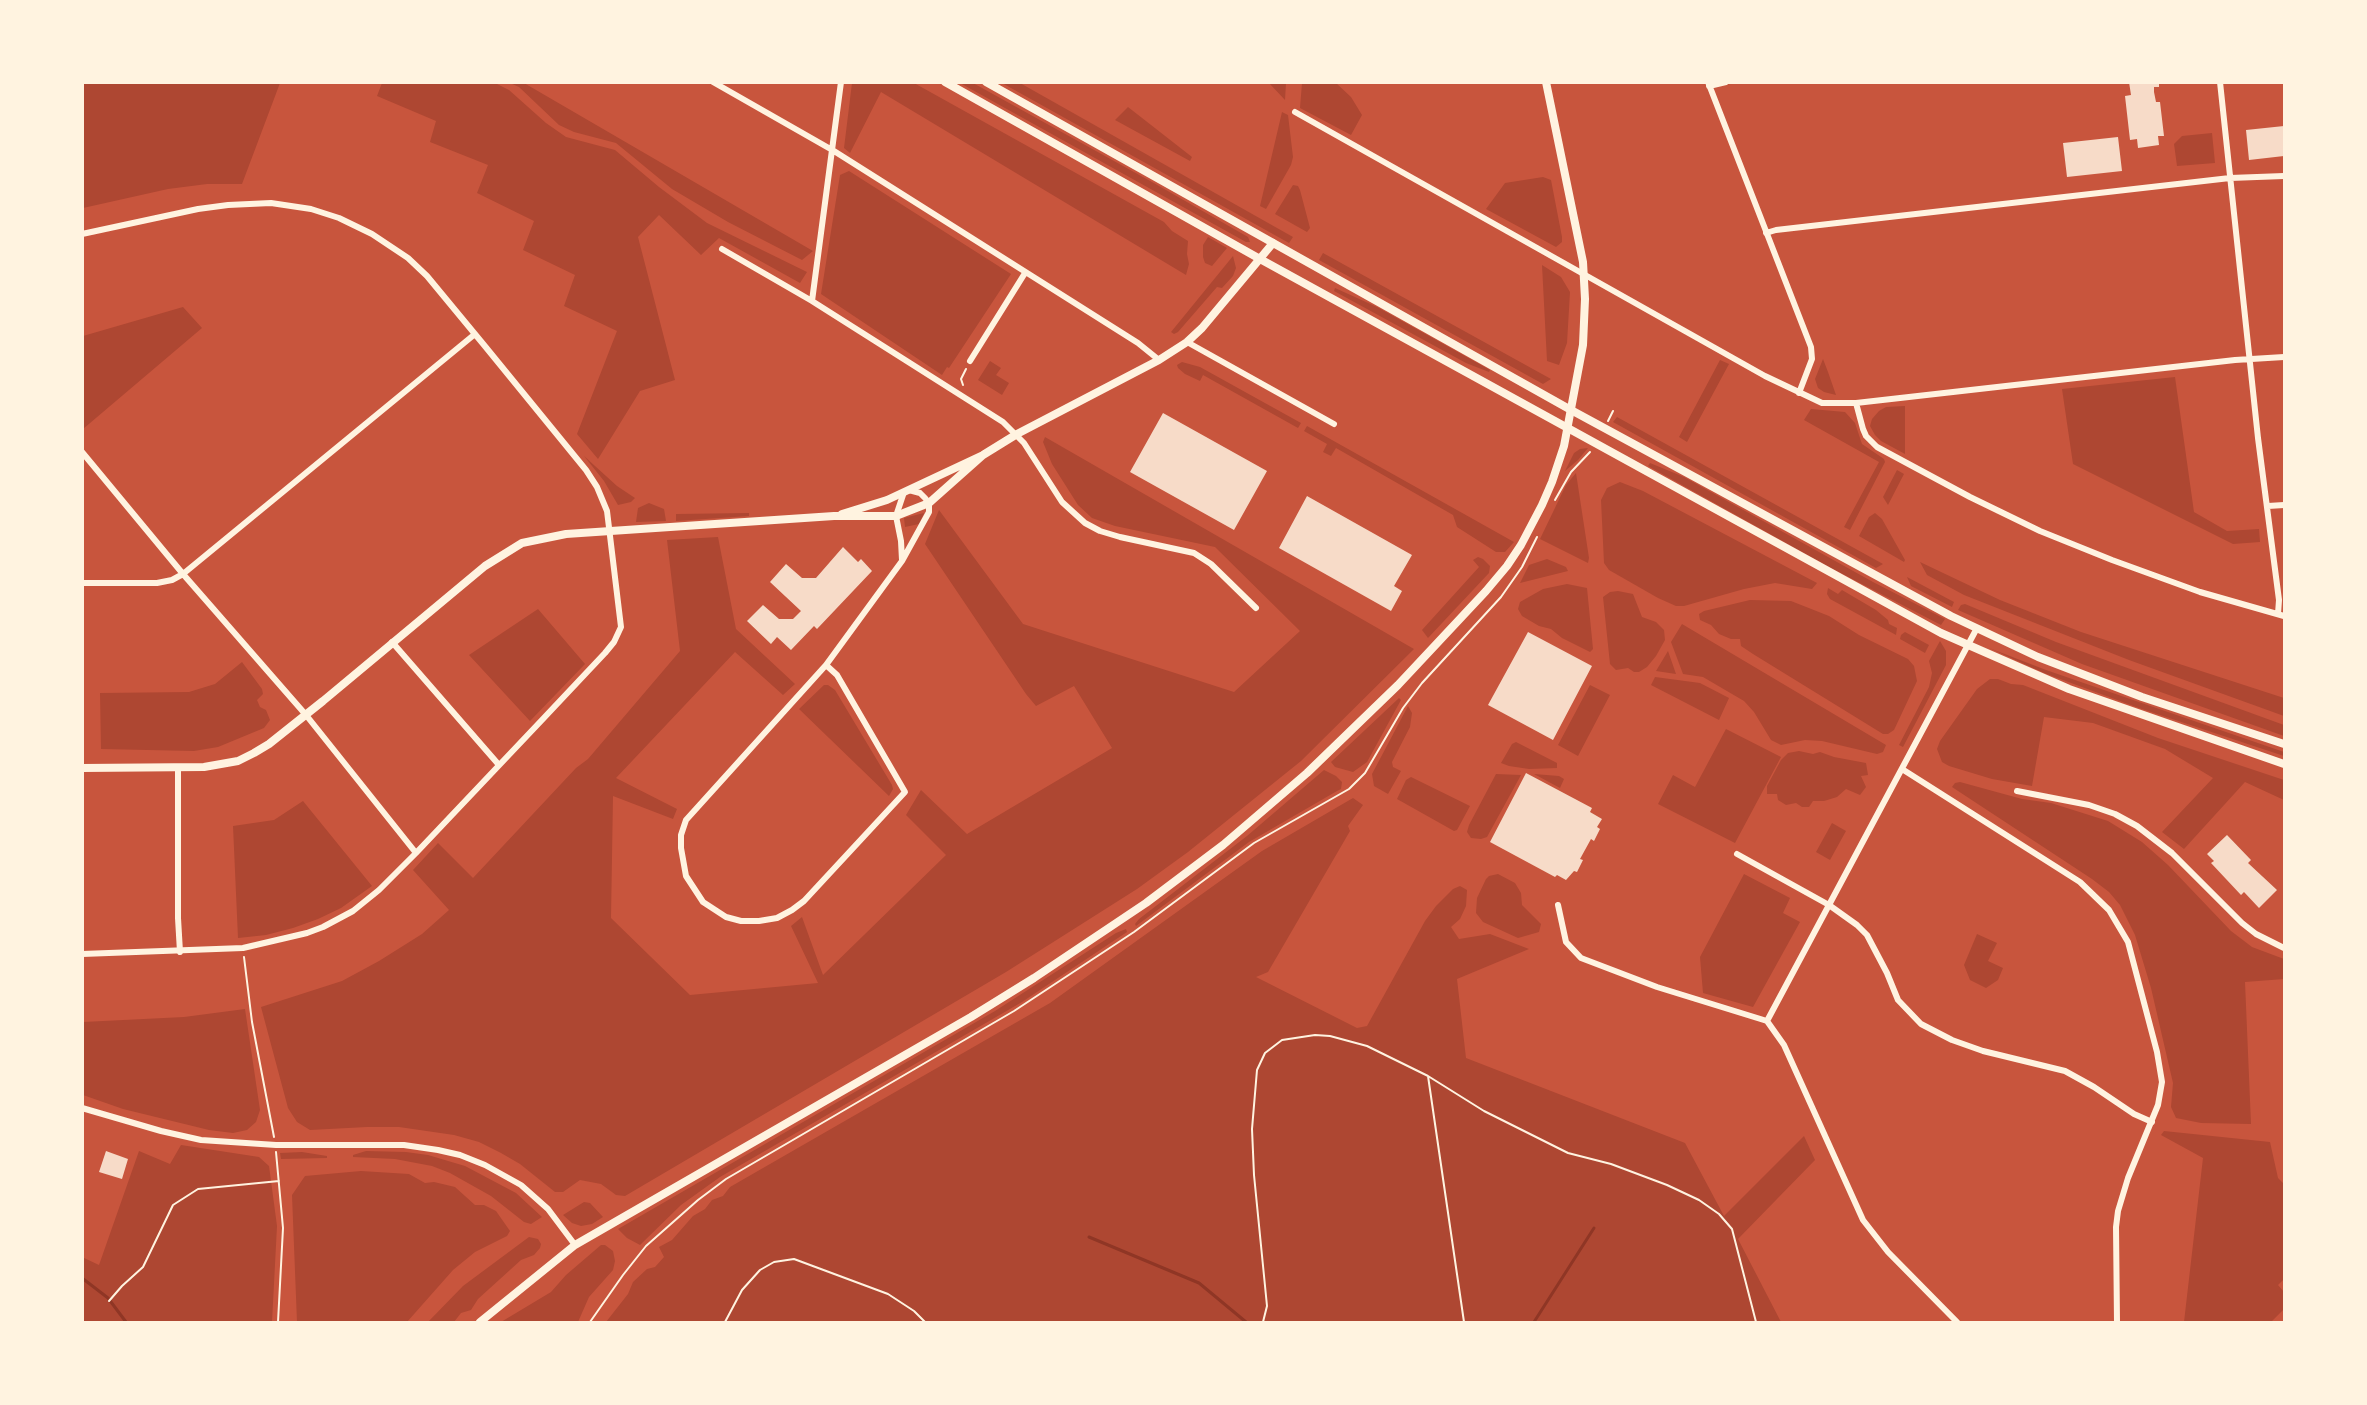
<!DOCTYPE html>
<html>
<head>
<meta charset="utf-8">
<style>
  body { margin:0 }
  #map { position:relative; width:2367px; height:1405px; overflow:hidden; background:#c8553d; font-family:"Work Sans",sans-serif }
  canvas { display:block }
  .frame { position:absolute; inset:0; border:84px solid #fff3e0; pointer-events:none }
</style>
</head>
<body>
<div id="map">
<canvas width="2367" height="1405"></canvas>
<div class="frame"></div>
</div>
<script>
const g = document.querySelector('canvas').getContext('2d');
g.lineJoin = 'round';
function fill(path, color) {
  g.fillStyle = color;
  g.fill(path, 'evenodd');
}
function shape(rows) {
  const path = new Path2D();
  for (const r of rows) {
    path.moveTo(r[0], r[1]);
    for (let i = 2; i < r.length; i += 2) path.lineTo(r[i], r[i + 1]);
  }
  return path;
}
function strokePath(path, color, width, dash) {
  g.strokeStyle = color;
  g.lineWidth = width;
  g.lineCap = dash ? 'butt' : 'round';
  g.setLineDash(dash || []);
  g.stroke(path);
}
fill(shape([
  [82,83,83,82,280,83,242,184,207,184,168,189,83,208],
  [382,83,495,83,509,90,546,123,566,137,615,150,659,187,707,223,807,272,800,283,719,238,701,255,659,215,638,237,675,380,640,391,598,459,577,434,617,331,564,306,575,275,523,250,534,221,477,193,488,165,430,142,436,121,377,96],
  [510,83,524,83,813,251,802,260,728,222,672,189,616,143,574,132,559,125,519,87],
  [852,83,914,83,1164,222,1172,231,1188,241,1187,254,1189,264,1186,275,881,92,850,153,844,148],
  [960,83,973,83,1152,182,1248,237,1250,242,1246,242],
  [1002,83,1020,83,1293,237,1289,243],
  [1269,83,1286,83,1285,100],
  [1302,83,1336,83,1351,97,1362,115,1351,135,1300,108],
  [1128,107,1192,157,1190,161,1115,120],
  [1282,112,1288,115,1293,157,1291,165,1266,209,1260,206],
  [2212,133,2215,163,2177,166,2174,144,2182,136],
  [849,171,1011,274,949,368,947,367,942,375,821,294,840,175],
  [1543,177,1551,180,1562,237,1562,242,1556,247,1486,209,1505,183],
  [1293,185,1298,186,1300,190,1310,228,1307,232,1275,214],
  [1208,237,1227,248,1212,266,1205,263,1203,257,1203,245],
  [1323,253,1551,379,1543,384,1319,260],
  [1233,256,1236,268,1233,276,1222,288,1217,287,1178,332,1174,334,1171,332],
  [1542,265,1561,277,1570,292,1567,343,1559,365,1547,361],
  [1335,288,1377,307,1490,370,1489,372,1466,363,1334,291],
  [183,307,202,328,83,429,83,336],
  [1823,359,1828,372,1836,395,1824,392,1818,388,1815,379],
  [1720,360,1729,364,1687,442,1679,437],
  [990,361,1001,368,996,375,1009,383,1002,395,978,380],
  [1182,362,1200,367,1301,423,1298,428,1203,375,1200,381,1185,374,1178,368,1177,365],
  [2175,377,2194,512,2227,531,2259,529,2260,542,2233,544,2073,464,2062,389],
  [1905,406,1905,454,1881,441,1875,435,1870,426,1872,419,1879,411,1886,407],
  [1811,409,1845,412,1855,423,1862,444,1884,459,1885,462,1850,530,1844,527,1879,462,1804,420],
  [1617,417,1883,564,1876,568,1613,422],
  [1307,426,1514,542,1505,552,1496,552,1457,527,1453,515,1336,448,1331,456,1323,452,1327,444,1304,431],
  [1045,437,1414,649,1301,761,1188,852,1137,889,1006,972,625,1196,616,1195,601,1184,580,1180,563,1192,555,1192,520,1164,501,1153,479,1142,454,1135,399,1127,367,1127,310,1130,297,1122,288,1108,261,1007,342,981,379,961,422,934,449,910,413,870,438,843,473,878,576,768,588,759,680,651,667,540,718,537,736,629,795,684,783,695,735,652,616,778,677,809,673,819,613,796,611,918,690,995,818,983,791,926,802,917,823,975,946,855,906,815,921,790,967,834,1112,748,1074,686,1036,706,1026,694,925,544,939,510,1023,624,1234,692,1300,631,1215,547,1115,526,1092,518,1078,505,1052,464,1043,442],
  [1588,448,1578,460,1565,471,1574,453,1580,449],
  [584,456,617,486,635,498,631,502,618,505,604,481],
  [1650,463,1684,477,1873,582,1945,619,1941,625,1831,568,1648,466],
  [1897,470,1904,474,1888,505,1883,497],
  [1576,473,1589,558,1588,563,1540,539,1566,485],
  [1620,482,1643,491,1817,583,1812,589,1775,583,1744,589,1684,606,1676,606,1658,598,1609,570,1604,563,1601,500,1607,488],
  [649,503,664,509,666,521,636,522,638,508],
  [749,513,749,516,676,521,676,514],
  [924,513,919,524,905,527,904,518],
  [1875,513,1882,519,1905,560,1904,562,1859,536,1869,517],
  [1478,557,1483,559,1490,566,1489,573,1428,638,1422,630,1479,567,1473,560],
  [1547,559,1566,567,1568,571,1520,583,1529,565],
  [1920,562,2000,600,2081,632,2284,698,2284,716,2129,660,1964,595,1927,575],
  [1907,577,1954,602,1952,607,1911,586],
  [1567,584,1587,588,1593,649,1590,652,1562,638,1551,629,1539,626,1522,616,1518,609,1520,602,1543,589],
  [1828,588,1838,594,1842,590,1876,610,1888,620,1889,624,1897,628,1896,635,1830,599,1827,594],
  [1618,591,1633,594,1642,617,1656,622,1664,630,1665,640,1656,656,1647,667,1639,672,1634,672,1628,668,1616,670,1610,664,1603,597,1610,592],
  [1750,600,1791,601,1829,616,1859,635,1908,659,1914,666,1917,681,1894,730,1888,734,1883,734,1753,654,1741,646,1740,639,1731,639,1719,634,1711,625,1700,620,1699,614,1704,611],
  [1965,604,2056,642,2284,725,2284,736,2082,664,1958,610,1961,605],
  [538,609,585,664,530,721,469,655],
  [1682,624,1886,745,1883,752,1877,754,1822,741,1805,740,1781,745,1771,740,1754,712,1744,701,1703,677,1683,674,1671,642],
  [1905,632,1929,645,1925,653,1900,639,1901,635],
  [1940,641,1946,651,1946,665,1903,747,1899,745,1929,687,1932,673,1929,661],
  [1989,648,2046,670,2284,752,2284,756,2139,708,2044,673],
  [1668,651,1676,674,1656,671],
  [242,662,262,689,263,694,257,700,260,707,266,710,270,720,264,728,218,747,194,751,101,749,100,693,189,692,215,684],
  [1655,677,1700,683,1729,698,1719,720,1651,685],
  [1998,679,2011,684,2023,685,2158,738,2284,780,2284,800,2245,782,2184,849,2162,832,2213,778,2165,749,2093,723,2044,717,2032,786,1992,779,1949,766,1942,762,1937,749,1940,741,1977,689,1990,679],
  [824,685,828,685,835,690,892,785,893,789,889,796,799,709],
  [1590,685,1610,695,1578,756,1558,745],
  [1399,698,1401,700,1367,762,1353,772,1335,767,1331,762],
  [1408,706,1412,713,1410,727,1392,762,1393,767,1401,771,1388,794,1374,786,1372,774],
  [1726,729,1781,757,1735,843,1658,804,1673,775,1695,787],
  [1516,742,1557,763,1557,768,1529,769,1509,766,1501,763,1512,744],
  [1799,751,1813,754,1820,752,1834,757,1866,763,1868,775,1861,776,1866,787,1860,795,1846,789,1837,797,1824,801,1813,801,1809,807,1802,807,1796,803,1786,805,1778,800,1777,794,1767,794,1767,786,1781,760,1788,753],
  [1324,770,1336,776,1342,782,1341,789,1337,791,1249,842,1136,926,1135,924,1139,919,1247,836],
  [1496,774,1521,775,1487,837,1481,839,1471,838,1467,832,1469,825],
  [1534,774,1559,776,1564,779,1560,788],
  [1411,777,1470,806,1457,830,1454,831,1397,799,1406,780],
  [1960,782,2022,799,2051,803,2108,821,2142,842,2168,865,2231,931,2252,947,2284,959,2284,979,2245,982,2251,1124,2201,1123,2176,1118,2171,1107,2173,1083,2151,988,2135,935,2120,905,2109,892,2092,879,1955,789,1952,787,1955,783],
  [1353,798,1363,805,1348,826,1350,831,1268,972,1256,977,1357,1028,1367,1026,1425,921,1436,906,1453,889,1460,886,1467,890,1466,906,1460,919,1451,927,1459,939,1490,934,1529,949,1457,979,1466,1058,1685,1143,1724,1216,1804,1136,1815,1160,1738,1239,1781,1322,606,1322,628,1294,633,1282,647,1269,655,1267,664,1257,659,1247,672,1240,693,1216,705,1209,712,1200,723,1196,730,1187,1050,1003,1262,851],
  [303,801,372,886,341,908,318,919,293,928,266,935,238,938,233,826,274,820],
  [1832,823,1846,831,1830,860,1816,852],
  [1498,874,1515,883,1521,893,1522,905,1541,924,1539,932,1518,938,1483,922,1476,913,1477,898,1486,879,1489,876],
  [1744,874,1790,898,1783,913,1800,922,1753,1007,1703,993,1700,957],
  [1126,929,1127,932,1022,1002,720,1177,681,1205,640,1245,627,1238,618,1229,995,1011,1116,933],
  [1977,934,1997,943,1988,961,2003,968,1998,980,1986,988,1970,980,1964,965],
  [245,1009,260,1110,256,1122,247,1130,233,1133,209,1130,123,1109,83,1095,83,1022,184,1017],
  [2164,1131,2270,1142,2278,1178,2284,1184,2284,1279,2278,1285,2284,1292,2284,1309,2271,1322,2184,1322,2203,1158,2161,1135],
  [181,1145,259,1157,269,1166,277,1226,272,1322,83,1322,82,1257,99,1265,139,1151,170,1164],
  [366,1151,406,1152,428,1155,465,1166,516,1193,542,1217,531,1224,524,1222,491,1196,450,1173,432,1166,395,1159,353,1157,353,1155],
  [302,1152,327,1156,327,1158,281,1159,280,1153],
  [361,1171,409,1174,425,1183,434,1182,455,1187,475,1205,484,1205,496,1211,510,1231,507,1236,475,1252,453,1270,407,1322,297,1322,292,1195,305,1176],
  [584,1202,590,1203,603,1217,592,1224,581,1226,572,1223,563,1215],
  [529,1237,538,1239,541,1244,540,1248,534,1255,521,1260,478,1299,471,1310,461,1313,454,1322,428,1322,463,1286],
  [601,1245,605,1245,613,1251,615,1261,613,1270,589,1297,578,1322,501,1322,551,1292,566,1275]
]), '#ae4732');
strokePath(shape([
  [1089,1237,1199,1283,1246,1322],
  [82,1278,108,1298,126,1322],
  [1534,1322,1594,1228]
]), '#8f3625', 3);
fill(shape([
  [2129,82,2159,82,2159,87,2154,87,2154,92,2156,102,2160,102,2164,136,2158,136,2159,145,2138,148,2137,139,2130,140,2125,96,2131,95],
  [2284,126,2284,156,2249,160,2246,130],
  [2118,137,2122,171,2067,177,2063,143],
  [1163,413,1267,471,1234,530,1130,472],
  [1307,496,1412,555,1394,586,1402,591,1391,611,1279,548],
  [843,547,858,562,861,559,872,571,817,629,814,626,791,650,777,637,771,644,747,621,763,605,779,619,793,619,801,611,770,582,786,564,802,578,816,578],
  [1528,632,1592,666,1553,740,1488,705],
  [1526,773,1592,808,1590,812,1602,819,1597,827,1600,829,1594,841,1591,839,1580,859,1583,860,1577,872,1574,871,1566,880,1557,875,1555,877,1490,842],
  [2227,835,2251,860,2248,863,2277,890,2259,908,2244,892,2241,895,2211,863,2214,861,2207,854],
  [106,1151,128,1159,122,1179,99,1172]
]), '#f7dbc8');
strokePath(shape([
  [963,385,961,379,966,369],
  [1608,421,1613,411],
  [1555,500,1571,472,1590,452],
  [244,957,252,1022,274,1137],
  [1428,1076,1464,1322],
  [276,1152,283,1228,278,1322],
  [109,1301,122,1286,143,1267,173,1205,198,1189,279,1181],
  [590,1322,623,1275,646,1246,698,1200,726,1179,1014,1011,1134,932,1254,843,1349,789,1365,773,1403,708,1422,683,1501,597,1522,567,1537,537],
  [725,1322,742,1290,760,1270,774,1262,794,1259,888,1294,914,1311,925,1322],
  [1263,1322,1267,1306,1254,1175,1252,1129,1257,1070,1265,1053,1282,1040,1315,1035,1330,1036,1367,1046,1428,1076,1484,1111,1568,1153,1611,1164,1667,1185,1699,1200,1719,1214,1732,1229,1756,1322]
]), '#fff3e0', 2);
strokePath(shape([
  [713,82,834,151,1138,343,1159,360],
  [1708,82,1811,347,1812,359,1799,393],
  [2220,82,2258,438,2279,600,2278,614],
  [1709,86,1726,82],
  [1295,112,1765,376,1822,403,1856,403,1863,429,1866,436,1877,447,1970,497,2040,531,2112,560,2200,592,2284,616],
  [1766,233,1776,230,2230,178,2284,176],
  [82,234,198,209,228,205,271,203,311,209,339,218,372,234,408,258,427,276,484,345,586,470,597,487,607,511,621,627,614,642,605,653,541,721,416,853,379,890,353,911,323,927,307,933,243,948,82,954],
  [722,249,812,301,1003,422,1024,443,1062,502,1085,523,1100,531,1120,537,1194,553,1211,564,1256,608],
  [812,301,841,82],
  [1187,342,1334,424],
  [970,361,1025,273],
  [1856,403,2235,360,2284,357],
  [82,452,183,574,306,715,416,853],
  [2268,506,2284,505],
  [902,560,901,541,896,516,904,492],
  [82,583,157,583,172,580,183,574,475,334],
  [392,642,499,765],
  [826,665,837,675,905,792,804,901,792,910,777,918,759,921,741,921,726,917,703,902,686,876,681,848,681,835,686,820,826,665,902,561,929,512,929,503,925,498,920,493,909,490],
  [178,768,178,918,180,952],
  [1902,769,2080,882,2109,910,2128,942,2157,1052,2162,1082,2158,1105,2128,1178,2118,1211,2116,1227,2117,1322],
  [2017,791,2089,805,2115,814,2137,826,2172,853,2242,923,2256,934,2284,948],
  [1737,854,1829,905,1857,925,1867,935,1887,973,1898,1000,1921,1024,1952,1040,1983,1051,2065,1071,2094,1087,2134,1114,2152,1122],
  [1558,905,1566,942,1581,958,1657,987,1767,1021],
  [1767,1021,1977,628],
  [1767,1021,1784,1045,1863,1220,1888,1252,1957,1322],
  [82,1108,161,1131,201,1140,276,1145,404,1145,438,1150,460,1155,485,1165,521,1185,548,1209,575,1245]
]), '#fff3e0', 6);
strokePath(shape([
  [842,514,887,500,983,455,1017,434,1159,360,1187,342,1202,328,1273,243],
  [82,768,204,767,238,761,254,753,269,744,323,701,485,566,522,543,566,534,834,516,896,516,929,503,983,455],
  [480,1322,575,1245,971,1017,1034,978,1146,903,1223,845,1307,773,1398,685,1486,591,1507,566,1521,545,1542,505,1552,482,1564,446,1583,345,1585,299,1583,262,1546,82]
]), '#fff3e0', 8);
strokePath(shape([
  [945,82,1260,259,1941,633,2069,689,2284,764],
  [986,82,1571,410,1951,616,2038,657,2142,697,2284,744]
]), '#fff3e0', 8);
</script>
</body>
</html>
